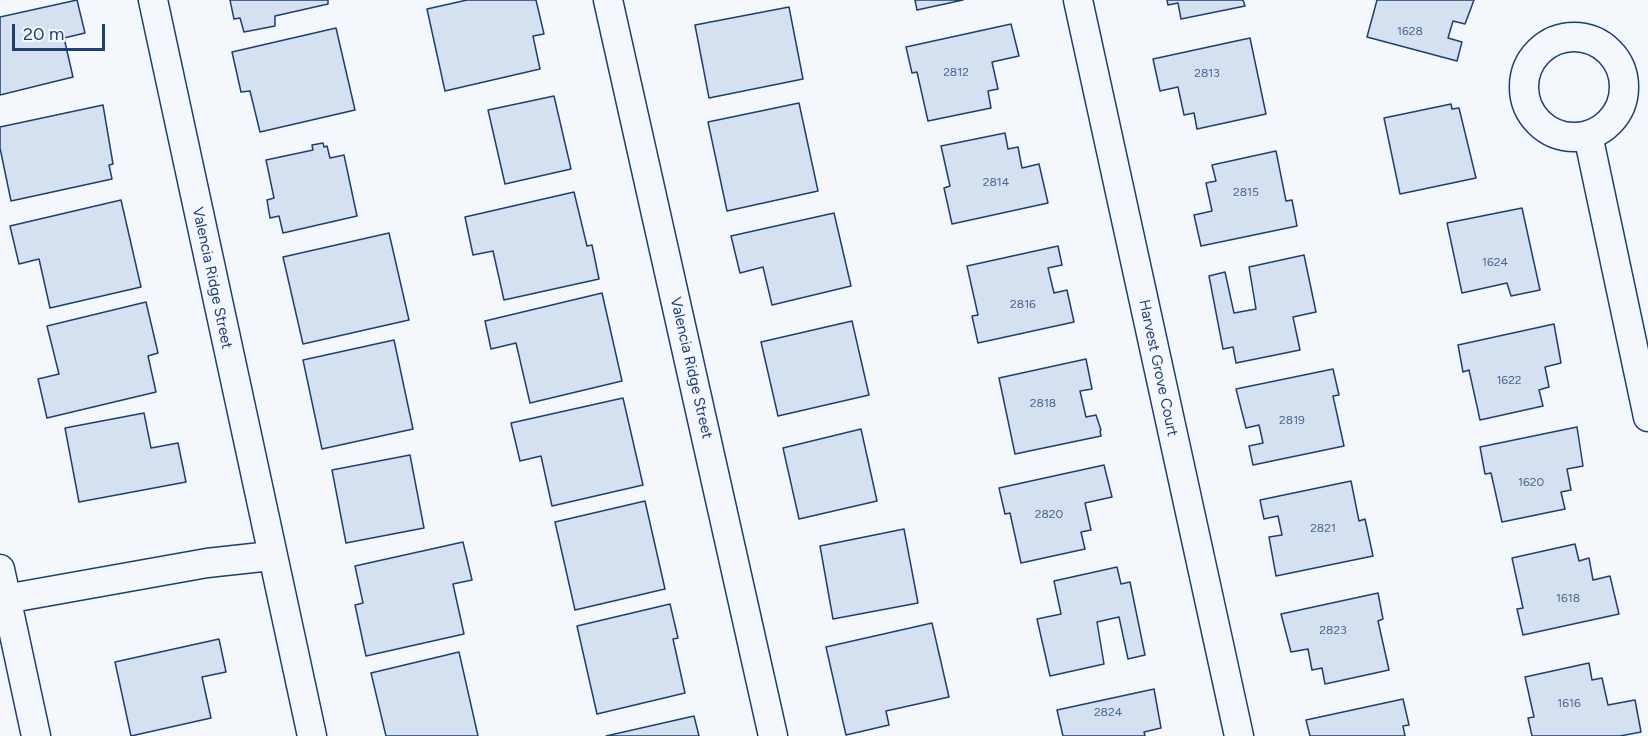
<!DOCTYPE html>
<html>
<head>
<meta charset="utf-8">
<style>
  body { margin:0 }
  #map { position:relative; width:1648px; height:736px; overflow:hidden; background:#f4f7fb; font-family:Figtree,sans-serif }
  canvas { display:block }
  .scale { position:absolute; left:12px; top:24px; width:93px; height:27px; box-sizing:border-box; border:3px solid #1d3f73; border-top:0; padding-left:8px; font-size:18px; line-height:21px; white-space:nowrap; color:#1d3f73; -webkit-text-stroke:4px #f4f7fb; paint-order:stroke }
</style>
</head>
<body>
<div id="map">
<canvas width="1648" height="736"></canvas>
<div class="scale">20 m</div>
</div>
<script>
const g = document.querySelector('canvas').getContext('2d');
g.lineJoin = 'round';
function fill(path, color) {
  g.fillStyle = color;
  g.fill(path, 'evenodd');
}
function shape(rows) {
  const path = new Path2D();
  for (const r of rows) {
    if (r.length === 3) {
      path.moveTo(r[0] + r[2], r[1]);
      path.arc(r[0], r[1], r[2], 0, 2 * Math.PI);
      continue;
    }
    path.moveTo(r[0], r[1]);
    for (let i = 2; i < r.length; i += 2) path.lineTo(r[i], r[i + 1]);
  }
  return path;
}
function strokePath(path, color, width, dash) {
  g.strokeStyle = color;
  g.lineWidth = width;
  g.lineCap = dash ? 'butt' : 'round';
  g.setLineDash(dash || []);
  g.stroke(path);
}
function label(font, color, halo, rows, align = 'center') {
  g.font = font + ' Figtree,sans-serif';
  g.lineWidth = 4.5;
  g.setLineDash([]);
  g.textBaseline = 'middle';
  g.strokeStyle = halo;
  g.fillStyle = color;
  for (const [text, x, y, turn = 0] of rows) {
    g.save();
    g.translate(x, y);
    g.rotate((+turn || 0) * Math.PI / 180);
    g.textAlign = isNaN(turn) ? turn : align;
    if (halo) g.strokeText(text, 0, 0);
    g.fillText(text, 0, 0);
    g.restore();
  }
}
const building = shape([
  [77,0,85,33,64,38,73,77,0,95,0,17,77,0],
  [230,0,328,0,328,4,275,16,275,26,244,32,240,18,234,19,230,0],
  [467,0,536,0,544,34,533,36,540,69,445,91,427,9,467,0],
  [915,0,963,0,917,10,915,0],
  [1167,0,1243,0,1245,6,1181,19,1178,3,1168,5,1167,0],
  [1377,0,1474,0,1465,24,1453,21,1448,38,1462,42,1457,61,1367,37,1377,0],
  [789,7,803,79,709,98,695,25,789,7],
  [1011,24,1019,56,992,62,998,89,988,91,991,108,928,121,917,72,912,73,906,47,1011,24],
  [336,28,355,110,260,132,250,91,241,92,232,52,336,28],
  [1250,38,1266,114,1197,129,1194,113,1184,115,1178,87,1160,91,1153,59,1250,38],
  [554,96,571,169,505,184,488,110,554,96],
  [799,103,818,191,727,211,708,122,799,103],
  [1451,104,1452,109,1459,108,1476,178,1400,194,1384,118,1451,104],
  [103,105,113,164,109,165,112,179,11,201,0,148,0,127,103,105],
  [1005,133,1008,149,1018,147,1022,168,1039,164,1048,203,952,224,944,188,950,186,941,146,1005,133],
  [323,143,324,147,327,146,330,158,344,155,357,216,283,233,279,216,270,218,267,200,274,198,266,160,313,150,312,145,323,143],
  [1276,151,1286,201,1292,200,1297,226,1201,246,1194,215,1212,211,1206,183,1216,181,1212,165,1276,151],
  [574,192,587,246,592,245,599,279,504,300,493,251,473,255,465,217,574,192],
  [121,200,141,287,50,308,39,259,19,264,10,226,121,200],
  [1522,208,1540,290,1511,296,1507,283,1462,293,1447,223,1522,208],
  [834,213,851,286,772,305,763,267,740,273,731,236,834,213],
  [389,233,409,320,303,344,283,257,389,233],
  [1058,246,1062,265,1048,268,1054,293,1067,290,1074,322,978,343,972,316,978,315,967,266,1058,246],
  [1304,255,1316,312,1293,317,1300,350,1236,363,1233,347,1223,349,1209,276,1225,272,1234,313,1256,309,1249,267,1304,255],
  [602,293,622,381,530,403,516,343,491,349,485,321,602,293],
  [146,302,158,353,148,356,156,392,47,418,38,379,59,374,47,326,146,302],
  [852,321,869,395,778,416,761,342,852,321],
  [1554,324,1561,363,1545,367,1549,387,1539,390,1543,406,1480,420,1469,370,1463,372,1458,345,1554,324],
  [394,340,413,429,322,449,303,360,394,340],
  [1086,359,1092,389,1080,391,1086,417,1096,415,1101,430,1100,431,1101,436,1015,454,999,378,1086,359],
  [1333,369,1339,395,1333,396,1344,446,1253,465,1249,446,1263,443,1259,425,1246,428,1236,389,1333,369],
  [623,398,643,485,552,506,541,456,520,461,511,423,623,398],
  [144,413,151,448,178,443,186,482,79,502,65,428,144,413],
  [1577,427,1583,466,1567,469,1571,490,1561,492,1565,509,1502,522,1491,473,1485,474,1480,447,1577,427],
  [861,429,877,501,799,519,783,448,861,429],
  [410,455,424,528,346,543,332,470,410,455],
  [1104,465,1112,497,1085,503,1091,530,1081,532,1085,549,1021,563,1010,513,1005,514,999,488,1104,465],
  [1351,481,1359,521,1365,519,1373,556,1276,576,1269,537,1282,535,1278,516,1264,519,1260,500,1351,481],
  [645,501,665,589,575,610,555,522,645,501],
  [904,529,918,603,833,619,820,546,904,529],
  [463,542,472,580,453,584,464,634,366,656,355,605,363,603,355,566,463,542],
  [1575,544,1579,561,1589,558,1593,580,1610,576,1619,614,1523,635,1517,609,1523,608,1512,558,1575,544],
  [1117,567,1121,584,1130,582,1145,655,1128,659,1119,617,1097,622,1104,664,1050,676,1037,619,1061,614,1054,581,1117,567],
  [1378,593,1383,619,1378,621,1389,670,1325,684,1322,668,1312,670,1308,649,1291,652,1281,614,1378,593],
  [670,604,678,638,673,639,685,693,597,714,577,626,670,604],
  [932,623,949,697,886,711,889,725,846,735,826,647,932,623],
  [219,639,226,672,202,677,211,718,131,736,115,662,219,639],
  [459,652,478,736,386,736,371,673,459,652],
  [1589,663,1592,680,1602,678,1608,705,1635,700,1641,732,1620,736,1532,736,1528,718,1534,717,1525,677,1589,663],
  [1154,689,1161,728,1144,732,1145,736,1063,736,1057,710,1154,689],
  [1403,699,1409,725,1403,726,1405,736,1310,736,1306,720,1403,699],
  [694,716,699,736,606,736,694,716]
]);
fill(building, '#d5e0f0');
strokePath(building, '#1d3f73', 1.5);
const street = shape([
  [153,0,312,736],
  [608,0,773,736],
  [1078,0,1239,736],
  [1574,87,50],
  [1588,135,1648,417],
  [0,569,36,736],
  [0,600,207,563,271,556]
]);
strokePath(street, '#1d3f73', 31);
strokePath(street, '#f4f7fb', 28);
label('12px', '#4b6792', null, [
  ["1628",1410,31],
  ["2812",956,72],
  ["2813",1207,73],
  ["2814",996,182],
  ["2815",1246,192],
  ["1624",1495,262],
  ["2816",1023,304],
  ["1622",1509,380],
  ["2818",1043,403],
  ["2819",1292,420],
  ["1620",1531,482],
  ["2820",1049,514],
  ["2821",1323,528],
  ["1618",1568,598],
  ["2823",1333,630],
  ["1616",1569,703],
  ["2824",1108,712]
]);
label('15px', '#1d3f73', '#f4f7fb', [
  ["Valencia Ridge Street",212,278,78],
  ["Valencia Ridge Street",691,368,77],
  ["Harvest Grove Court",1158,368,78]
]);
</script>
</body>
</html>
